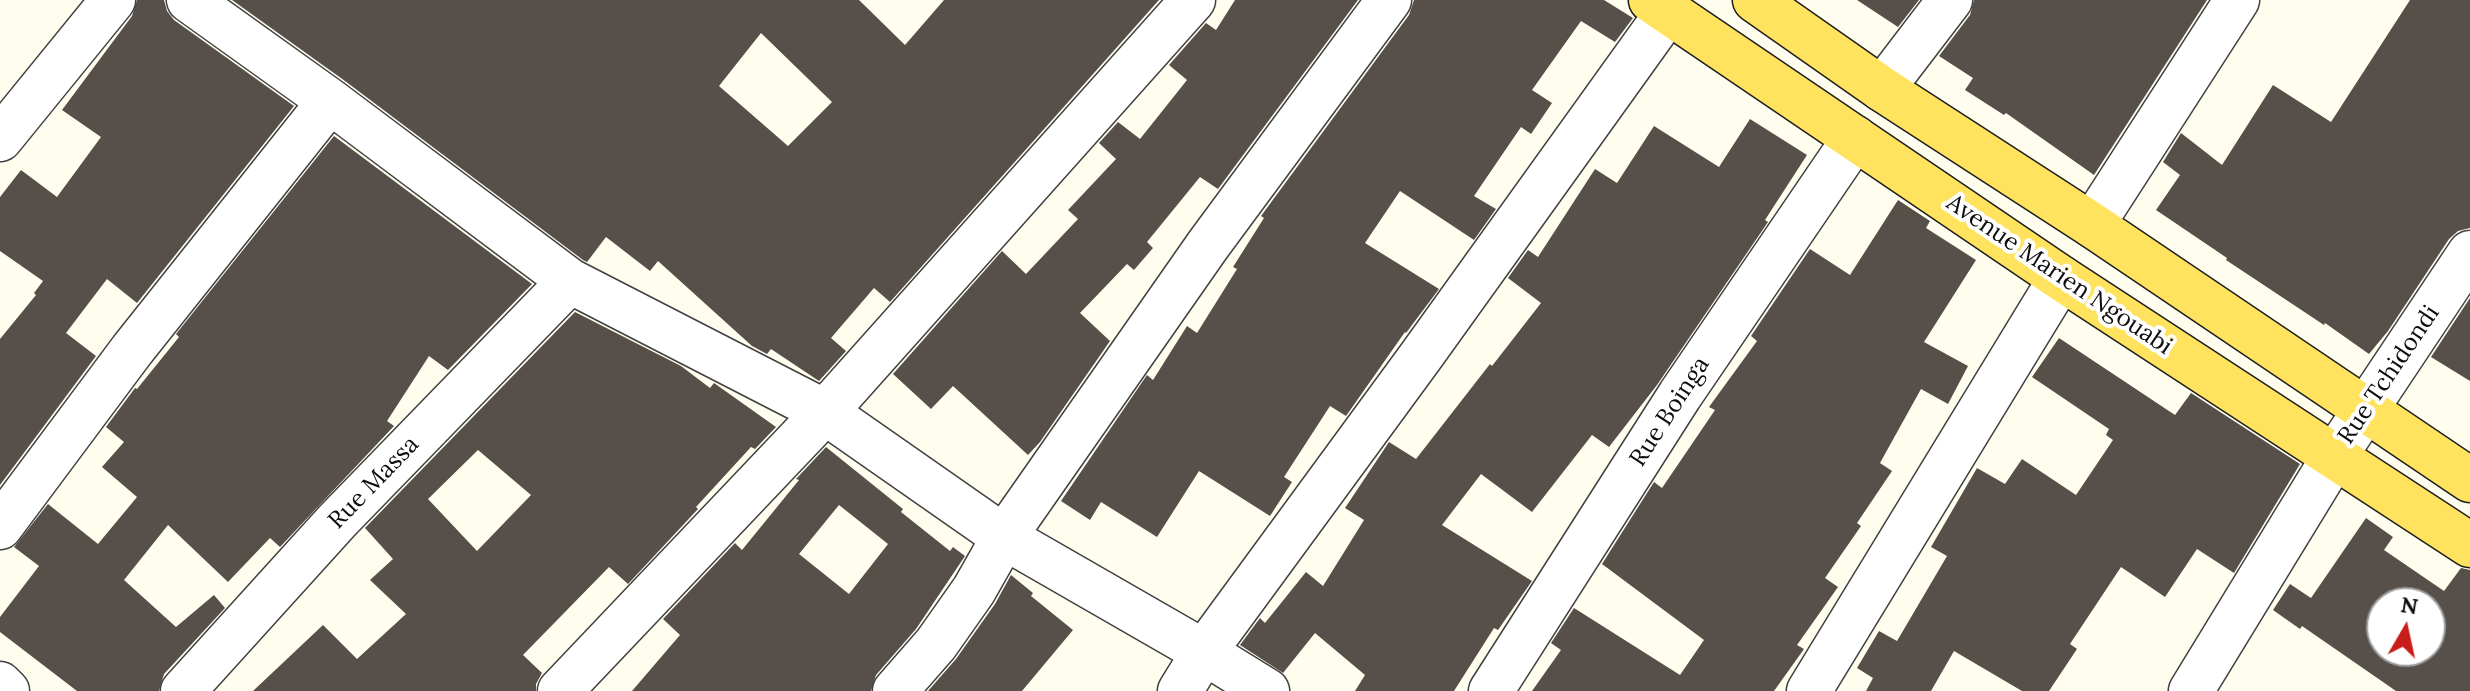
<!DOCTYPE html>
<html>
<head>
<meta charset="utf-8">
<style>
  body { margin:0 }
  #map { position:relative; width:2470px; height:691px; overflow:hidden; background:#fffdee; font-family:Lora,serif }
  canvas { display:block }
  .north { position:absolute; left:2366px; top:587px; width:80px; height:80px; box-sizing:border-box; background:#fff; border:2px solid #9e9e9e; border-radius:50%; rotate:9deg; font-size:22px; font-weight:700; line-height:32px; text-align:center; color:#0d0d0d }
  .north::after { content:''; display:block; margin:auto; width:28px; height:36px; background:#c91d1a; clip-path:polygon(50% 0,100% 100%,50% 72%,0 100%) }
</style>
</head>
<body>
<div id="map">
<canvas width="2470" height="691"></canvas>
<div class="north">N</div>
</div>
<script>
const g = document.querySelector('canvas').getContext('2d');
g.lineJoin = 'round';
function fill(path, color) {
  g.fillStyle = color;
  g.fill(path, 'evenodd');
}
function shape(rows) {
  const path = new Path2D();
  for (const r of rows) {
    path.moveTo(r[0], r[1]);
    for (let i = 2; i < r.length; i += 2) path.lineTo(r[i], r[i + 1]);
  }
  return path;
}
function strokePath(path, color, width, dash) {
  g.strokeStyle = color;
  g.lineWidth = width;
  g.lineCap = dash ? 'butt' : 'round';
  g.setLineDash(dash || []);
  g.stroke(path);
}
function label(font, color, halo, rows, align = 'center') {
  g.font = font + ' Lora,serif';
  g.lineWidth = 8;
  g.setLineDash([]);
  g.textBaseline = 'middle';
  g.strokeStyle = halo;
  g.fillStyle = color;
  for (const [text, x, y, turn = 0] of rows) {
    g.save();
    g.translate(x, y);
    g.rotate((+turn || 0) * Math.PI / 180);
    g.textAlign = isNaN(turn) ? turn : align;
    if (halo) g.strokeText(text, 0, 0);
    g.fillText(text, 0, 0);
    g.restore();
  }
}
fill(shape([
  [137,0,164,0,167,11,174,20,294,106,137,303,107,279,66,333,96,356,0,485,0,339,36,295,34,293,43,281,0,251,0,197,21,170,57,197,101,137,62,110,132,16],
  [232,0,859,0,905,45,944,0,1159,0,890,302,874,288,831,338,846,351,819,381,771,349,767,354,752,346,658,261,650,271,606,237,587,262,583,260,345,81],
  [761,33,832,102,788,146,719,86],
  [1235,0,1358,0,1218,189,1200,177,1147,242,1153,248,1134,270,1127,264,1080,313,1110,341,1040,442,1028,455,953,386,931,409,893,374,1002,251,1026,274,1078,219,1068,210,1116,159,1099,143,1118,122,1140,139,1187,80,1169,65,1206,23,1216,30],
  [1414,0,1604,0,1633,18,1615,42,1581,21,1532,90,1552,103,1531,134,1521,127,1474,196,1496,209,1474,240,1400,191,1365,243,1439,289,1406,333,1405,332,1346,416,1330,406,1284,477,1292,482,1270,516,1199,471,1157,537,1101,502,1090,520,1061,501,1147,375,1153,380,1187,326,1197,333,1237,269,1233,267,1264,218,1261,216,1409,15],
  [1857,0,1919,0,1898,27],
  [1974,0,2207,0,2094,175,2006,113,2004,115,1965,90,1973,78,1939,56,1970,15],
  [2410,0,2470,0,2470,228,2458,231,2449,239,2388,331,2369,354,2325,323,2324,325,2226,260,2227,258,2156,210,2180,175,2163,162,2181,133,2222,165,2273,85,2331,122],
  [1750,119,1807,155,1765,220,1768,222,1657,385,1609,447,1592,435,1532,512,1481,474,1442,525,1532,581,1498,630,1494,628,1454,691,1355,691,1365,675,1315,633,1283,673,1240,645,1260,618,1265,623,1306,572,1323,586,1364,520,1345,508,1389,442,1416,459,1490,364,1492,366,1541,303,1508,278,1528,250,1538,257,1595,169,1617,183,1654,126,1719,167],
  [334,136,532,284,448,370,429,356,387,421,394,426,280,547,270,538,228,582,168,525,124,580,176,627,214,595,225,608,164,674,159,691,77,691,0,632,0,617,39,566,14,547,48,504,98,544,137,497,102,467,124,442,106,427,135,388,137,389,179,337,176,334],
  [1898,200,1930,221,1926,228,1976,260,1924,342,1968,366,1948,404,1921,389,1880,463,1892,471,1857,523,1861,526,1825,578,1838,587,1797,645,1804,649,1774,691,1532,691,1561,650,1551,643,1574,608,1680,675,1704,640,1602,564,1654,482,1662,488,1715,410,1709,407,1757,341,1751,336,1810,249,1850,275],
  [2470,298,2470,381,2431,357],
  [575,312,681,366,710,388,714,383,776,427,755,449,751,447,696,507,698,509,628,584,609,567,523,655,542,673,536,684,536,691,253,691,323,625,357,659,406,614,370,580,393,559,365,528],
  [478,450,531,495,477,551,428,499],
  [2059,338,2175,415,2191,393,2300,464,2234,573,2197,549,2165,597,2121,567,2070,644,2077,649,2049,691,2022,691,1954,651,1931,691,1866,691,1873,678,1857,668,1879,631,1897,641,1947,556,1931,547,1977,468,2005,484,2022,459,2076,495,2113,440,2106,435,2109,429,2032,377],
  [826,447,903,509,901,512,950,551,953,547,965,556,916,629,876,675,871,691,632,691,680,635,663,619,735,543,742,550,799,480,796,479],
  [839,505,888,544,849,594,799,554],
  [2366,518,2393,537,2384,550,2444,591,2461,568,2470,570,2470,691,2396,691,2302,626,2300,629,2273,610,2290,584,2311,598],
  [2382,603,2430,603,2430,651,2382,651],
  [1011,575,1033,593,1031,596,1073,630,1022,691,928,691,956,659,995,604]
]), '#574f49');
const minor = shape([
  [189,0,330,101,570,281,825,412,1004,537,1204,652,1267,691],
  [1882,89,1950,0],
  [0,139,113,0],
  [2092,225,2237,0],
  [0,527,132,350,330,101],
  [0,684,7,691],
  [183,691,337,521,570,281],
  [560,691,825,412,1193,0],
  [895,691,936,644,974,590,1004,537,1208,245,1389,0],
  [1180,691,1204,652,1421,356,1668,12],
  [1491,691,1680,395,1855,138],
  [1809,691,2061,278],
  [2191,691,2334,457,2470,253]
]);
const major = shape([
  [1651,0,2061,278,2470,545],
  [1755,0,1882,89,2092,225,2470,480]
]);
strokePath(minor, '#404040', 47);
strokePath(major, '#1e1e1e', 47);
strokePath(minor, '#fff', 44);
strokePath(major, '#ffe35e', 44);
label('24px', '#0d0d0d', '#fff', [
  ["Avenue Marien Ngouabi",2059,275,34],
  ["Rue Tchidondi",2389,375,-56],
  ["Rue Boinga",1670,412,-57],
  ["Rue Massa",374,483,-46]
]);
</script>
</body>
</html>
